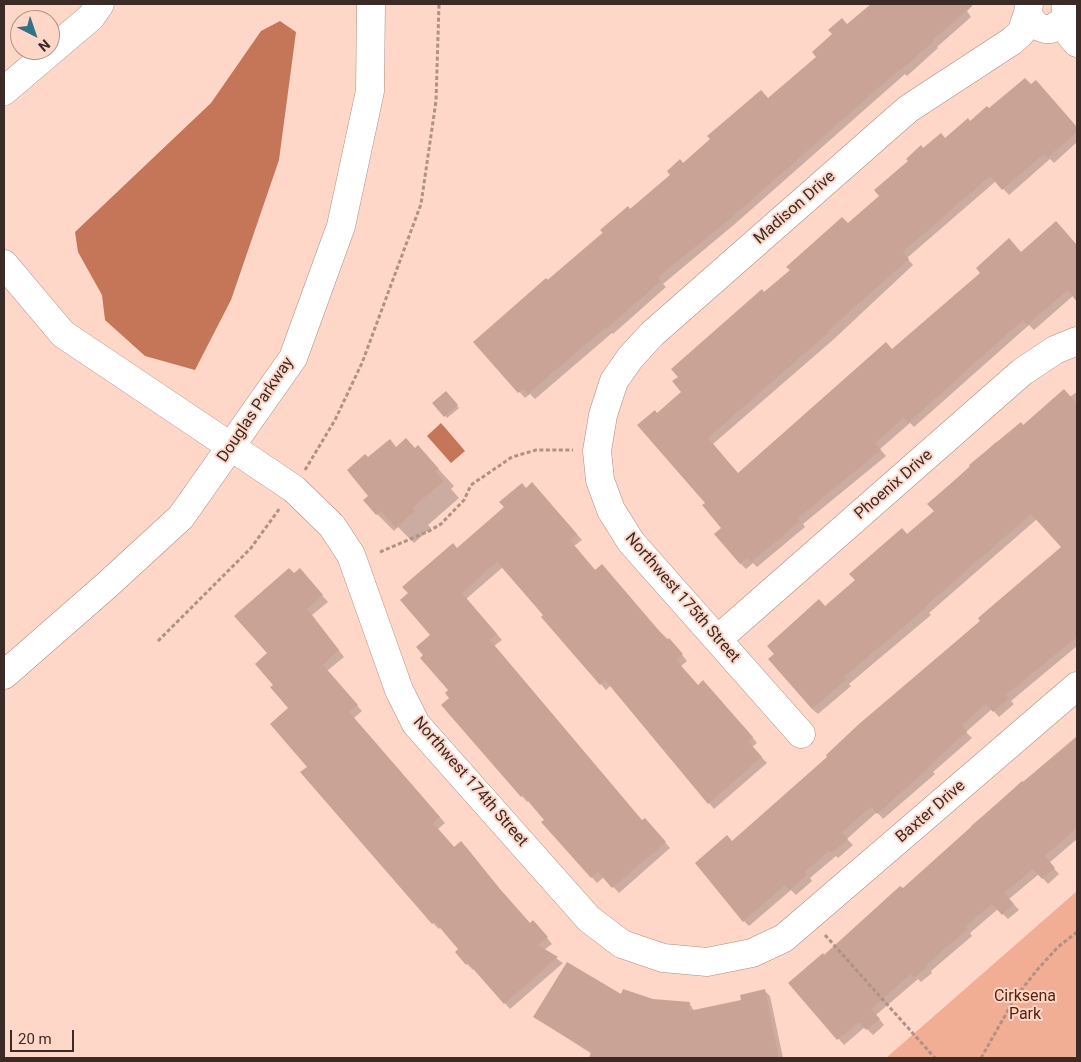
<!DOCTYPE html>
<html>
<head>
<meta charset="utf-8">
<style>
  body { margin:0 }
  #map { position:relative; width:1081px; height:1062px; overflow:hidden; background:#ffd7c8; font-family:Roboto,sans-serif }
  canvas { display:block }
  .frame { position:absolute; inset:0; border:5px solid #3a2b26; pointer-events:none }
  .north { position:absolute; left:10px; top:10px; width:50px; height:50px; box-sizing:border-box; background:#ffd7c8; border:1px solid #b09287; border-radius:50%; rotate:139deg; font-size:14px; font-weight:700; line-height:20px; text-align:center; color:#3a2b26 }
  .north::after { content:''; display:block; margin:auto; width:18px; height:22px; background:#327286; clip-path:polygon(50% 0,100% 100%,50% 72%,0 100%) }
  .scale { position:absolute; left:10px; top:1030px; width:64px; height:22px; box-sizing:border-box; border:2px solid #3a2b26; border-top:0; padding-left:6px; font-size:15px; line-height:18px; white-space:nowrap; color:#3a2b26; -webkit-text-stroke:4px #ffd7c8; paint-order:stroke }
</style>
</head>
<body>
<div id="map">
<canvas width="1081" height="1062"></canvas>
<div class="frame"></div>
<div class="north">N</div>
<div class="scale">20 m</div>
</div>
<script>
const g = document.querySelector('canvas').getContext('2d');
g.lineJoin = 'round';
function fill(path, color) {
  g.fillStyle = color;
  g.fill(path, 'evenodd');
}
function shape(rows) {
  const path = new Path2D();
  for (const r of rows) {
    path.moveTo(r[0], r[1]);
    for (let i = 2; i < r.length; i += 2) path.lineTo(r[i], r[i + 1]);
  }
  return path;
}
function strokePath(path, color, width, dash) {
  g.strokeStyle = color;
  g.lineWidth = width;
  g.lineCap = dash ? 'butt' : 'round';
  g.setLineDash(dash || []);
  g.stroke(path);
}
function label(font, color, halo, rows, align = 'center') {
  g.font = font + ' Roboto,sans-serif';
  g.lineWidth = 4;
  g.setLineDash([]);
  g.textBaseline = 'middle';
  g.strokeStyle = halo;
  g.fillStyle = color;
  for (const [text, x, y, turn = 0] of rows) {
    g.save();
    g.translate(x, y);
    g.rotate((+turn || 0) * Math.PI / 180);
    g.textAlign = isNaN(turn) ? turn : align;
    if (halo) g.strokeText(text, 0, 0);
    g.fillText(text, 0, 0);
    g.restore();
  }
}
fill(shape([
  [1077,891,1077,1058,886,1058]
]), '#f2ae95');
fill(shape([
  [280,21,296,32,279,160,231,300,195,370,145,356,105,320,102,295,78,252,75,232,211,103,261,31],
  [441,423,465,451,451,463,427,436]
]), '#c57658');
fill(shape([
  [873,4,969,4,972,6,967,11,971,17,937,47,938,48,907,76,905,74,736,223,663,284,666,287,613,334,612,333,535,399,530,394,525,398,475,342,683,164,769,100,818,57,848,26],
  [1031,86,1041,87,1077,128,1077,142,1054,163,1050,159,1009,195,996,181,907,258,913,265,834,339,713,444,738,474,893,350,1021,253,1062,228,1077,246,1077,300,1074,295,1034,330,1029,325,914,427,910,423,880,449,886,456,803,524,805,527,757,567,753,563,746,569,740,563,723,528,657,414,683,392,765,294,880,196,923,149,946,139],
  [1077,392,1077,486,1067,495,1077,506,1077,646,1011,701,1014,704,999,717,992,709,966,732,972,738,933,772,935,774,883,819,877,812,847,839,853,845,838,858,836,856,810,878,812,881,796,895,791,890,749,926,744,921,732,842,1062,548,1037,519,929,613,931,615,849,684,851,686,818,714,812,709,825,607,935,511,929,504,996,442,998,444],
  [446,393,459,408,447,418,434,403],
  [418,447,454,486,451,489,459,498,428,525,431,528,414,543,398,527,394,531,377,514,369,496,369,459,396,448,415,449],
  [526,489,538,490,582,540,574,546,596,571,674,645,687,661,681,666,698,686,744,727,757,743,752,747,767,763,714,809,611,685,606,690,601,684,503,567,466,599,502,640,494,646,642,821,650,825,670,848,619,893,604,877,597,883,543,822,546,820,529,800,527,802,522,796,450,690,432,635,457,549],
  [294,575,305,576,328,602,312,615,344,657,327,671,362,711,354,718,445,823,438,829,455,848,461,843,467,848,505,896,530,924,538,927,552,944,544,950,563,963,510,1009,474,968,473,970,467,964,457,952,460,949,441,927,439,929,433,923,302,773,309,767,290,708,274,685],
  [1077,736,1077,839,1049,863,1059,874,1048,884,1039,874,1009,899,1019,910,1008,919,998,909,970,933,972,936,931,971,932,973,921,982,918,979,876,1015,884,1025,873,1035,865,1027,844,1045,790,983,903,890,973,828,971,826],
  [765,991,770,996,783,1058,735,1058,724,1005,742,1001],
  [670,1002,689,1003,695,1012,716,1014,712,1058,666,1058],
  [662,1007,644,1058,594,1058,592,1054,534,1017]
]), '#0003');
fill(shape([
  [871,4,974,4,932,41,933,42,900,71,899,70,731,218,658,277,661,281,606,329,605,328,528,394,524,389,518,393,473,342,546,278,548,280,603,233,600,230,628,206,630,209,670,175,667,171,680,159,683,163,710,139,707,136,761,90,768,98,816,57,812,52,832,34,828,30,842,18,847,24],
  [1025,78,1031,84,1036,80,1077,127,1077,132,1047,158,1044,154,1002,190,990,176,903,252,909,259,828,331,829,332,708,438,738,473,886,342,892,349,980,273,976,268,1009,238,1021,252,1056,221,1077,245,1077,302,1068,290,1027,325,1023,320,908,423,904,418,875,443,881,450,798,518,800,521,783,536,751,562,747,558,740,564,714,534,721,528,702,505,705,503,637,425,655,410,657,413,681,392,672,381,678,377,671,369,762,289,764,292,790,270,786,267,842,217,848,223,879,196,874,190,908,161,906,159,921,145,923,148,941,133,945,138,968,118,970,121,987,106,989,108],
  [1064,389,1077,404,1077,637,1006,695,1009,698,993,712,986,704,962,725,967,732,929,766,930,767,877,814,871,807,842,832,848,839,832,853,829,851,805,872,807,875,790,890,785,885,743,922,695,863,727,835,732,841,827,757,826,755,859,724,980,621,978,618,1061,547,1031,514,925,607,926,608,844,677,846,680,812,709,768,659,774,654,767,646,819,599,825,606,855,580,849,574,902,528,907,534,934,511,927,504,970,467,969,465,1021,422,1023,425],
  [446,391,458,405,444,417,432,403],
  [406,438,415,448,418,445,439,469,435,471,444,481,412,508,415,511,396,528,381,511,376,515,363,500,368,496,347,470,365,454,368,457,390,439,396,447],
  [532,482,577,534,570,540,595,570,602,564,667,640,669,638,683,654,676,660,698,685,703,680,738,720,753,737,748,741,762,757,708,804,605,680,600,685,541,617,543,615,497,562,462,593,497,634,490,640,642,820,645,818,666,842,612,888,598,872,591,878,541,822,544,820,523,795,521,797,441,705,449,698,445,693,448,690,420,658,423,655,416,647,430,635,400,600,408,593,402,587,453,543,457,548,504,507,499,502,522,483,526,488],
  [289,568,294,573,300,568,323,595,307,609,339,650,323,665,358,705,349,712,440,817,433,823,454,847,461,841,500,889,530,923,533,920,548,937,538,945,558,957,504,1004,468,963,466,965,455,952,458,949,435,922,432,924,300,772,307,767,270,724,288,708,270,687,273,685,255,664,267,653,234,616],
  [1077,737,1077,828,1045,856,1055,868,1042,879,1033,869,1004,893,1014,904,1002,915,992,904,965,927,968,929,926,965,928,966,914,978,911,974,871,1009,880,1019,866,1030,859,1022,837,1040,788,983,823,953,824,955,900,886,903,888,1022,781,1023,782],
  [567,962,621,994,623,989,653,999,690,1002,689,1011,741,1000,740,995,765,989,779,1058,589,1058,591,1052,533,1017]
]), '#c9a496');
const minor = shape([
  [1029,4,1028,13,1031,20,1037,26,1045,29,1051,29,1062,22,1066,16,1066,4],
  [1066,16,1070,35,1077,43],
  [4,91,91,17,100,4],
  [4,264,63,334,294,489,332,526,351,555,399,690,416,724,589,919,622,944,663,958,707,962,752,953,784,938,1077,686],
  [718,639,1022,372,1055,350,1077,341],
  [4,675,107,585,181,517,293,358,341,226,370,91,371,4],
  [801,734,631,542,611,510,600,480,597,451,603,415,614,381,630,358,652,334,908,109,1012,41,1021,33,1028,13]
]);
strokePath(minor, '#af8b7d', 29);
strokePath(shape([
  [305,470,335,420,362,363,421,204,436,101,439,4],
  [380,552,429,531,441,524,464,500,471,485,512,457,536,450,573,450],
  [158,641,251,548,280,508],
  [825,935,935,1058],
  [981,1058,1015,998,1037,970,1058,947,1077,932]
]), '#af9186', 3, [4, 2.5]);
strokePath(minor, '#fff', 28);
label('16px', '#3a2b26', '#ffd7c8', [
  ["Madison Drive",795,208,-41],
  ["Douglas Parkway",256,410,-56],
  ["Phoenix Drive",894,485,-41],
  ["Northwest 175th Street",682,598,49],
  ["Northwest 174th Street",470,782,49],
  ["Baxter Drive",931,812,-41]
]);
label('16px', '#57230d', '#ffd7c8', [
  ["Cirksena",1025,997],
  ["Park",1025,1015]
]);
</script>
</body>
</html>
